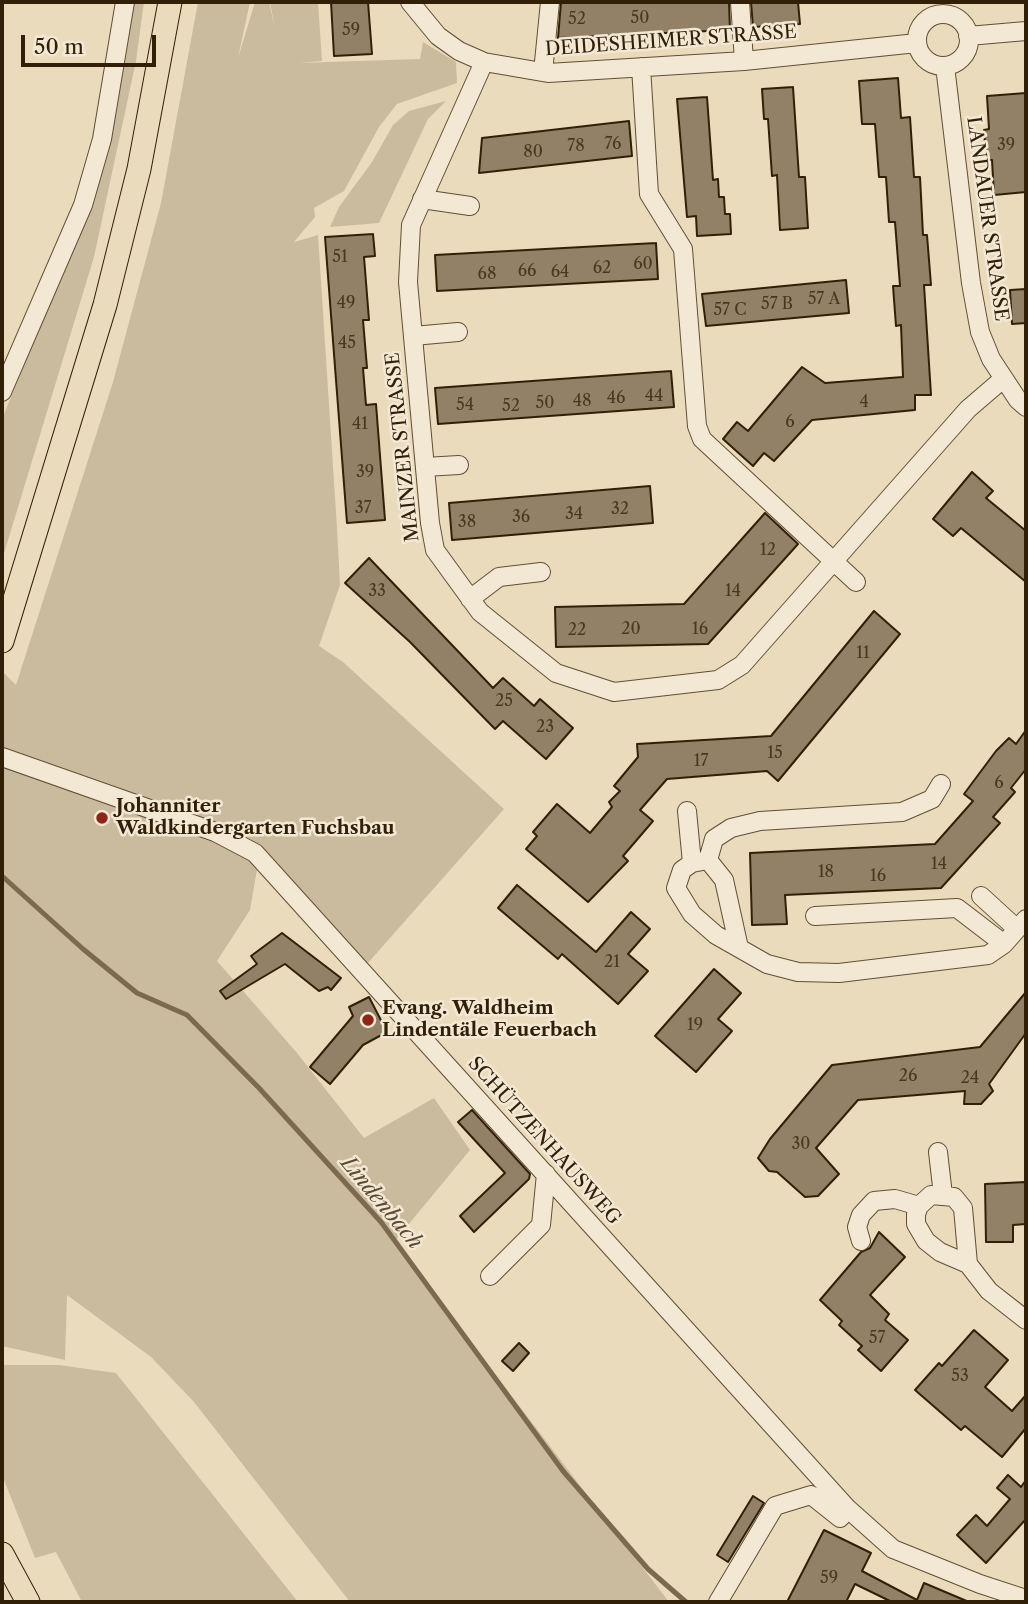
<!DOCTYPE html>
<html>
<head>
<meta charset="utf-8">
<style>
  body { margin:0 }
  #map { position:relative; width:1028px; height:1604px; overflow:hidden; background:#ebdbbd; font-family:"Libre Caslon Text",serif }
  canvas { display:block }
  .frame { position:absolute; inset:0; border:4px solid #312007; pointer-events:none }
  .scale { position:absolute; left:21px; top:35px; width:135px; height:32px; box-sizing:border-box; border:4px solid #312007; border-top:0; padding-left:9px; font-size:21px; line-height:24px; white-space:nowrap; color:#312007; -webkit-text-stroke:5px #f2e8d4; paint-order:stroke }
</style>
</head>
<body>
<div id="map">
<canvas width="1028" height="1604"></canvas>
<div class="frame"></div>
<div class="scale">50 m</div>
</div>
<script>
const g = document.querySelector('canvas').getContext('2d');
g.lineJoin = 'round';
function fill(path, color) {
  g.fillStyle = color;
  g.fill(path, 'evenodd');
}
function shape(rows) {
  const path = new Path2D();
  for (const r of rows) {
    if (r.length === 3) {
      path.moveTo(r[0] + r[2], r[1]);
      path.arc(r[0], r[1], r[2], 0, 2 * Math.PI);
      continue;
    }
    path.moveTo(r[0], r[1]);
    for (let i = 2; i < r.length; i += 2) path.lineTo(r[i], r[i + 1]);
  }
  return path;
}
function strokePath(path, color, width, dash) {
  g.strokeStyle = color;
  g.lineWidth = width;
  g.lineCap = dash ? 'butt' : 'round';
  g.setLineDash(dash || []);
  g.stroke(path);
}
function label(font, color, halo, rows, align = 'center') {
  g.font = font + ' "Libre Caslon Text",serif';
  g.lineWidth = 5;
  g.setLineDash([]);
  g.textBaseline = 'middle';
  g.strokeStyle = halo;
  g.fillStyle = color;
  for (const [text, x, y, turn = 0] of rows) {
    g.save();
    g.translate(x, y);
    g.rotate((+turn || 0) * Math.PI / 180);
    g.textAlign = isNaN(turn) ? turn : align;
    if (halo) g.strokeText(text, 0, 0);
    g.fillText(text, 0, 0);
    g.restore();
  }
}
fill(shape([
  [133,2,144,2,136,61,94,257,2,560,2,419,91,205],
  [198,2,250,2,238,58,255,2,269,2,275,29,270,2,318,2,322,61,298,63,420,59,423,42,456,62,457,83,397,104,379,127,344,191,314,208,315,217,294,242,318,235,337,528,340,585,319,646,343,662,504,809,367,964,259,858,250,910,217,961,297,1053,364,1138,434,1098,470,1150,394,1242,669,1602,350,1602,194,1402,151,1357,67,1295,65,1360,2,1346,2,671,16,685,113,382,161,203],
  [446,101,428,119,379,223,330,227,339,207,372,162,393,125,409,111],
  [2,1365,59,1365,116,1373,298,1602,82,1602,56,1552,35,1558,2,1475]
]), '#cbbb9e');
strokePath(shape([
  [2,876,83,949,137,993,187,1015,259,1088,381,1222,563,1471,648,1569,686,1602]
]), '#7b6a4f', 5);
const building = shape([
  [331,2,368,2,372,54,334,56,331,2],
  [561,2,729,2,730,30,558,38,561,2],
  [751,2,798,2,800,24,753,27,751,2],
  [898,78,901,118,910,117,914,177,920,177,923,235,927,235,931,285,924,285,931,395,915,395,915,410,812,420,774,461,764,453,753,466,723,439,737,422,748,431,802,367,825,383,903,377,901,325,896,326,893,286,900,286,895,222,889,222,886,177,879,177,875,124,862,124,859,81,898,78],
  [793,87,799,177,805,177,808,228,780,230,777,175,772,176,768,119,764,119,762,89,793,87],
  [1026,93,1026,192,994,195,992,160,986,160,984,130,989,129,987,96,1026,93],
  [707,97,713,180,718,179,719,197,724,197,725,214,730,214,731,234,697,236,696,216,687,217,677,99,707,97],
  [629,121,632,156,479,173,482,138,629,121],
  [373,234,375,256,364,257,369,320,363,320,367,368,363,368,366,405,376,404,385,520,347,523,325,237,373,234],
  [656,243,658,279,437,291,435,255,656,243],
  [846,280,849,313,706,326,702,294,846,280],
  [1026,289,1026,323,1012,324,1010,290,1026,289],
  [671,371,674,407,438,424,435,388,671,371],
  [972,472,993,491,986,498,1026,531,1026,582,961,528,953,536,933,519,972,472],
  [650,486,653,523,452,540,449,503,650,486],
  [765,513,798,544,708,644,556,647,555,607,684,604,765,513],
  [369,558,493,688,503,678,534,706,540,699,573,728,546,759,503,721,495,729,410,642,345,583,369,558],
  [874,611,900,634,778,781,767,771,667,779,640,810,653,821,623,856,628,861,588,902,526,849,537,836,533,832,557,804,590,833,612,807,609,802,620,791,614,786,638,757,637,744,771,736,874,611],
  [1026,730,1026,769,1011,788,1015,792,993,817,1000,823,941,888,785,895,787,924,752,925,750,853,935,844,973,801,964,794,996,751,1009,738,1016,744,1026,730],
  [517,885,596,952,631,912,650,929,628,954,648,971,618,1004,562,954,558,959,498,908,517,885],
  [282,933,341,978,331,990,328,987,319,991,285,964,226,999,220,991,257,964,251,956,282,933],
  [714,969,741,993,718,1019,732,1031,696,1072,655,1036,714,969],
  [1026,992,1026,1033,989,1084,993,1091,981,1104,964,1104,965,1091,858,1100,816,1148,839,1174,818,1196,805,1197,777,1172,769,1171,758,1158,770,1139,832,1065,980,1047,1026,992],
  [369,997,387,1032,363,1045,330,1084,310,1067,353,1016,349,1007,369,997],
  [472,1110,530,1174,529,1179,474,1232,460,1216,505,1173,458,1122,472,1110],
  [1026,1182,1026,1224,1013,1225,1013,1242,986,1242,985,1184,1026,1182],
  [879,1232,905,1257,870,1295,889,1314,885,1320,908,1340,881,1371,858,1350,862,1346,839,1325,842,1321,820,1300,861,1252,870,1248,879,1232],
  [974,1330,1008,1360,985,1387,1012,1411,1026,1395,1026,1428,1002,1457,965,1426,961,1430,915,1390,939,1363,942,1366,974,1330],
  [519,1343,529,1353,513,1371,502,1361,519,1343],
  [1008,1475,1021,1487,1026,1480,1026,1519,986,1563,957,1535,976,1515,987,1526,1010,1499,997,1488,1008,1475],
  [753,1496,764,1503,728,1562,717,1555,753,1496],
  [824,1530,871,1553,862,1571,917,1600,924,1583,969,1602,892,1602,855,1584,846,1602,787,1602,824,1530]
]);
fill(building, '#928166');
strokePath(building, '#312007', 2);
const minor = shape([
  [410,2,438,36,459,51,484,62,548,73,744,61,917,43],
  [740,2,744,61],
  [943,40,26],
  [968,36,1026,31],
  [484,62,411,225,408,282,430,523,435,550,480,612,556,673,614,692,718,680,742,665,968,409,1003,379],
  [945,66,971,283,980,332,991,359,1018,400,1026,407],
  [641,67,649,194,683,249,697,426,702,439,856,582],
  [543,72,550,2],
  [422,199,470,206],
  [413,336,458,332],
  [2,392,83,205,102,139,125,2],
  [425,467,459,465],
  [470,599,499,577,541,572],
  [2,757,215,832,255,853,847,1508,893,1549,980,1584,1026,1599],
  [687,811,692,863],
  [708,860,714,839,731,828,760,821,902,812,932,799,941,784],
  [981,896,1017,929],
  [815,916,957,908,1004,944],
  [739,948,724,880,708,860,692,863,682,870,676,888,692,914,716,935,767,964,798,972,839,973,988,955,1004,944,1026,919],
  [938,1152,943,1195],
  [861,1241,857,1227,861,1215,874,1201,895,1199,919,1206],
  [968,1264,963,1208,954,1197,931,1195,919,1206,916,1214,916,1224,926,1241,940,1252,968,1264,989,1291,1026,1320],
  [490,1276,541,1225,546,1174],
  [718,1602,775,1506,811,1495,840,1518,847,1508]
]);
const major = shape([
  [2,641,105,305,139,169,170,2],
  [2,1554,28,1602]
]);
strokePath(minor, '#604f34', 20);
strokePath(major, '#312007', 25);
strokePath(minor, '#f2e8d4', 18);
strokePath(major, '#ebdbbd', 23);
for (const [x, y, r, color] of [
  [102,818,7,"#8f2418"],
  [368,1020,7,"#8f2418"]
]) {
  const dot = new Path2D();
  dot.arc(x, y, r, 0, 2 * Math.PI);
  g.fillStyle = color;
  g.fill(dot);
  strokePath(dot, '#f2e8d4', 2.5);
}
label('16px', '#49381f', null, [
  ["50",640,18],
  ["52",577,19],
  ["59",351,30],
  ["76",613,144],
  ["39",1006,145],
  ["78",576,146],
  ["80",533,152],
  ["51",340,257],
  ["60",643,264],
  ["62",602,268],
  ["66",527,271],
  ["64",560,272],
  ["68",487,274],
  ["57 A",824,299],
  ["49",346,303],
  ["57 B",777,304],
  ["57 C",730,310],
  ["45",347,343],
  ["44",654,396],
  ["46",616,398],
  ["48",582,401],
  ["4",864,402],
  ["50",545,403],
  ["54",465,405],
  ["52",511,406],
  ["6",790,422],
  ["41",360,424],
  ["39",365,472],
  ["37",363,508],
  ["32",620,509],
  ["34",574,514],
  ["36",521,517],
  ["38",467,522],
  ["12",768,550],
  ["33",377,591],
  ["14",733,591],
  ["20",631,629],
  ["16",700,629],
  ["22",577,630],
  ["11",863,653],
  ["25",504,701],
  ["23",545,727],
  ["15",775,753],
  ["17",701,761],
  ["6",999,783],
  ["14",939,864],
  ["18",826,872],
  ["16",878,876],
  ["21",612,962],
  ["19",695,1025],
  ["26",908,1076],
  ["24",970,1078],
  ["30",801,1144],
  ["57",877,1338],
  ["53",960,1376],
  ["59",829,1578]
]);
label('19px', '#312007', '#f2e8d4', [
  ["DEIDESHEIMER STRASSE",671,41,-4],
  ["LANDAUER STRASSE",987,219,82],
  ["MAINZER STRASSE",403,447,-96],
  ["SCHÜTZENHAUSWEG",544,1141,48]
]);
label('bold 19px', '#312007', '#f2e8d4', [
  ["Johanniter",116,807],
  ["Waldkindergarten Fuchsbau",116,829],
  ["Evang. Waldheim",382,1009],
  ["Lindentäle Feuerbach",382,1031]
], 'left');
label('italic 21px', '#5c4b31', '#f2e8d4', [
  ["Lindenbach",381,1203,50]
]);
</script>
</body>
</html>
